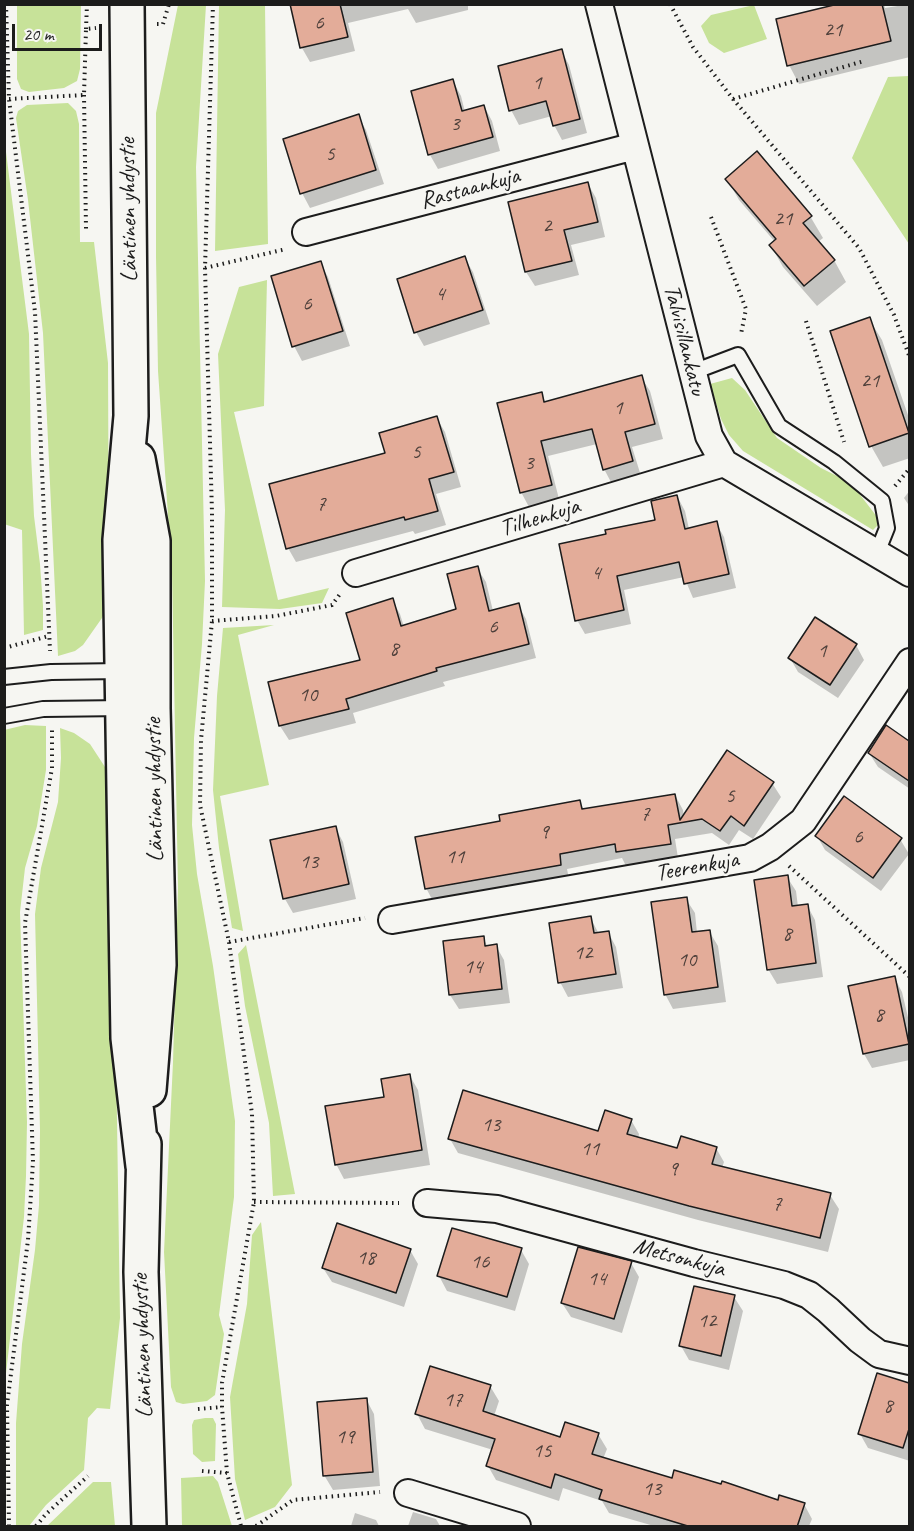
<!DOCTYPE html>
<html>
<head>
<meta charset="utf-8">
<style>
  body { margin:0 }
  #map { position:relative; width:914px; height:1531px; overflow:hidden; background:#f6f6f2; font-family:Caveat,sans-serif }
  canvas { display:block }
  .frame { position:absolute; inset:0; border:6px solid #1c1c1c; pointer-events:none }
  .scale { position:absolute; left:12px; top:24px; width:90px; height:27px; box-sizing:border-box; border:3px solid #1c1c1c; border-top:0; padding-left:8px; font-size:18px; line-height:21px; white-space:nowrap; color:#1c1c1c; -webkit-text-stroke:4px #f6f6f2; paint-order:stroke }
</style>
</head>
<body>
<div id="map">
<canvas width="914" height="1531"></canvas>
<div class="frame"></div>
<div class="scale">20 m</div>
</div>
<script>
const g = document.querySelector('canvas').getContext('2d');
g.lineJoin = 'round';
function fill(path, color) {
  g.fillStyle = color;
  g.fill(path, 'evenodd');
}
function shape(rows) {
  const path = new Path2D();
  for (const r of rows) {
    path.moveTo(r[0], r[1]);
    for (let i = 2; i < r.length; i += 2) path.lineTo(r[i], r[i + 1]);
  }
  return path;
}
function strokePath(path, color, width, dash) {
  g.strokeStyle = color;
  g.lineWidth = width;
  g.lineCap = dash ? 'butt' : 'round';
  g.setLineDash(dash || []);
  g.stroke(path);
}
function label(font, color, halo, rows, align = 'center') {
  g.font = font + ' Caveat,sans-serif';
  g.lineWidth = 5;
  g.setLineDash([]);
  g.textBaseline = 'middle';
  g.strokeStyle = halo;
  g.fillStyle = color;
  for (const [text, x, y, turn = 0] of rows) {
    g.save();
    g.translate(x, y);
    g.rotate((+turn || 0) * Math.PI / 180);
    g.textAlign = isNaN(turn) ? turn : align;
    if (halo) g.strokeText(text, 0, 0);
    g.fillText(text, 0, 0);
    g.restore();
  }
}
fill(shape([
  [17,5,81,5,80,69,77,81,64,88,29,92,21,89,17,79],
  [178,5,206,5,196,167,205,581,202,644,194,738,192,825,197,874,213,966,235,1121,234,1197,219,1315,224,1334,215,1395,207,1401,183,1404,176,1402,171,1387,164,1252,173,1062,178,888,172,573,158,371,156,257,156,113],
  [219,5,265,5,268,244,215,251],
  [754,5,767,39,724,53,709,43,701,26,711,15],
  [909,76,910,76,909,244,852,158,888,77],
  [68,103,76,111,79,124,80,242,94,242,108,363,109,601,102,618,83,645,75,651,58,656,43,333,28,200,16,118,18,111,27,105],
  [4,136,29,334,31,454,34,516,40,564,43,606,43,630,24,635,22,530,4,524],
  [267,280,264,406,234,412,278,600,329,588,322,603,280,609,222,607,225,510,218,354,239,287],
  [732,378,745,390,777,438,821,468,851,483,881,522,873,530,743,451,729,435,721,419,710,384],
  [274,625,238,635,269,785,220,796,243,931,232,928,219,848,213,790,217,696,223,628],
  [25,725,46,726,46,770,37,826,25,868,20,912,27,1122,26,1176,24,1217,5,1382,4,730],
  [60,728,74,733,90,744,105,767,112,790,120,1318,110,1409,97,1408,88,1418,84,1470,46,1505,29,1526,16,1526,16,1423,22,1344,35,1250,39,1205,40,1131,35,914,41,868,58,802,61,758],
  [246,945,295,1194,273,1196,269,1123,245,1006,238,954],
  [261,1222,292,1485,275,1507,245,1520,235,1479,230,1397,247,1304,252,1235],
  [205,1418,213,1418,216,1424,215,1461,202,1462,193,1454,192,1425,194,1420],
  [213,1476,218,1482,232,1526,182,1526,181,1478],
  [93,1482,111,1482,115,1526,47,1526]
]), '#c7e299');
fill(shape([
  [291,4,468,4,468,10,416,23,408,9,348,23,355,51,310,62,302,48],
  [844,4,884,4,885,8,910,4,910,57,799,84,789,65],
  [561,50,569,65,587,133,562,140,554,125,552,116,519,125,511,110],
  [453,81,461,96,465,112,484,106,492,121,500,151,438,169,430,155,412,92],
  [358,116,366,130,384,184,310,208,302,193],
  [727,179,810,216,823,238,818,242,834,260,846,282,817,306,783,267,771,246,775,242,739,200],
  [588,184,596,198,605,237,571,245,579,275,535,286,526,272,509,203],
  [464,257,473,272,490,324,424,346,416,332],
  [320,263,328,277,350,346,302,361,294,346,272,277],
  [869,319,882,340,910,421,910,458,883,467,871,446],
  [641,377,650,391,663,439,632,447,641,476,612,484,604,469,597,444,548,456,559,499,529,507,521,492,541,394,546,403],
  [436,417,445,432,461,487,436,494,446,525,415,534,413,531,296,562,288,548,387,454],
  [910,490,910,507,904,498],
  [677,496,685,511,689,529,716,523,724,537,736,588,693,598,684,577,624,590,631,624,585,634,577,620,608,535,657,521],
  [477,568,486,582,493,611,518,605,526,619,536,658,443,682,445,686,353,713,356,723,289,740,280,726,362,661,392,600,400,614,404,627,458,610],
  [856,645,864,660,838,698,798,672,790,658],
  [887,727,910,743,910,789,878,767,869,753],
  [772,783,781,797,753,839,739,830,729,845,712,833,675,839,678,858,626,866,622,858,567,869,569,879,434,903,426,888,502,822,579,801,584,810,675,795,683,810,684,817],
  [335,827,343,842,356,899,293,913,285,899,272,841],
  [817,836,900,839,909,854,881,891,825,850],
  [787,877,796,891,798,907,807,905,815,920,823,977,777,984,768,969],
  [686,899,695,913,697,933,709,931,718,946,726,1002,673,1009,665,994],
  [590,917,599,934,608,932,616,947,623,988,568,997,560,982],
  [483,938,488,947,496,946,504,960,510,1003,459,1009,450,995],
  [894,977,902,992,910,1026,910,1060,872,1068,864,1054,849,987],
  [410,1076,418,1090,430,1165,344,1179,336,1164,386,1098],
  [631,1120,639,1134,638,1139,678,1150,716,1148,724,1162,722,1168,830,1195,839,1209,828,1252,698,1220,458,1153,450,1139,599,1133],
  [410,1250,418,1264,404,1307,332,1282,323,1268],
  [521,1250,529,1264,515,1311,447,1291,439,1276],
  [631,1263,639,1277,622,1333,571,1317,562,1303],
  [734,1297,743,1311,729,1370,689,1360,681,1346],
  [878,1375,910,1384,910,1461,868,1448,860,1434],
  [490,1386,499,1401,494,1416,561,1438,598,1434,607,1449,603,1459,673,1480,779,1501,804,1504,812,1519,809,1526,654,1526,609,1513,602,1501,563,1488,559,1501,496,1480,488,1466,493,1450,425,1429,417,1414],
  [366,1399,374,1414,380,1486,333,1490,324,1475],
  [413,1512,436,1519,440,1526,408,1526],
  [355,1513,376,1520,379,1526,351,1526]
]), '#0003');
const building = shape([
  [290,4,340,4,348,37,300,48,290,4],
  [838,4,882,4,891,41,787,66,776,19,838,4],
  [562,49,580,119,553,126,546,101,509,111,498,66,562,49],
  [453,79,462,111,484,105,493,137,428,155,411,91,453,79],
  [359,114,376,170,300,194,283,139,359,114],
  [757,151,812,216,803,223,835,260,804,286,769,245,776,239,725,179,757,151],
  [588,182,598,222,564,230,572,261,525,272,508,202,588,182],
  [465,256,483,310,414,333,397,279,465,256],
  [321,261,343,331,292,347,271,276,321,261],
  [870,317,909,433,869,447,830,331,870,317],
  [642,375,655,424,625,432,633,461,603,470,592,429,541,441,552,485,520,493,497,403,542,392,544,402,642,375],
  [437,416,454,472,429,479,438,511,405,520,404,517,286,549,269,484,385,453,379,433,437,416],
  [677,495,685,529,717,521,729,574,684,584,679,562,617,576,624,610,575,621,559,544,606,534,605,530,655,520,651,501,677,495],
  [478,566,489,611,519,603,529,644,436,668,437,671,346,699,349,709,279,726,268,682,360,660,346,613,393,598,401,626,456,609,447,574,478,566],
  [815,617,857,644,830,685,788,658,815,617],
  [886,725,909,741,909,781,868,753,886,725],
  [727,750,774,782,744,826,731,816,720,831,702,819,668,825,671,844,616,852,615,844,560,854,561,865,425,889,415,837,500,821,499,815,580,800,582,809,675,794,680,820,727,750],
  [844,796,902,838,873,878,815,836,844,796],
  [336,826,349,884,283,899,270,840,336,826],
  [788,875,792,906,808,904,816,963,767,970,754,880,788,875],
  [687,897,692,932,710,930,718,987,664,995,651,902,687,897],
  [591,916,594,933,609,931,616,974,558,983,549,923,591,916],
  [484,936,485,946,497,944,502,989,449,995,443,941,484,936],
  [895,976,909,1044,863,1054,848,986,895,976],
  [410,1074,422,1150,335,1165,325,1106,384,1097,381,1079,410,1074],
  [463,1090,598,1131,605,1110,632,1119,627,1134,677,1148,681,1136,717,1147,712,1164,831,1193,820,1238,689,1206,448,1139,463,1090],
  [337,1223,411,1249,396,1293,322,1268,337,1223],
  [452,1228,522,1248,507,1297,437,1276,452,1228],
  [578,1247,632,1261,614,1319,561,1303,578,1247],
  [694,1286,735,1295,721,1356,679,1346,694,1286],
  [430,1366,491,1385,483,1411,560,1437,565,1422,599,1433,592,1454,672,1478,674,1470,721,1484,722,1481,778,1500,779,1495,805,1503,797,1527,691,1527,599,1499,602,1490,555,1474,551,1488,486,1466,495,1439,415,1414,430,1366],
  [877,1373,909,1383,909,1429,903,1448,858,1434,877,1373],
  [367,1398,373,1472,323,1476,317,1402,367,1398]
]);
fill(building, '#e3ac99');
strokePath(building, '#1c1c1c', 1.5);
const service = shape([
  [693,372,738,355,779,426,834,462,882,501,887,528,877,553],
  [4,677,51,672,122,671],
  [4,716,43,709,125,708]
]);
const minor = shape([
  [599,4,709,436,724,463,910,573],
  [306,232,635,146],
  [356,573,724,463],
  [392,920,750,858,770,847,803,821,910,662],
  [427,1203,497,1209,694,1263,784,1285,809,1295,828,1310,860,1340,879,1354,910,1361],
  [408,1493,517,1526]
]);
const secondary = shape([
  [127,4,131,416,120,540,128,1038,143,1166],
  [138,459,153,541,153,708,159,965,149,1090],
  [144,1144,141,1272,149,1526]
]);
strokePath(service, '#1c1c1c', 18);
strokePath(minor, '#1c1c1c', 30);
strokePath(secondary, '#1c1c1c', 38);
strokePath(shape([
  [6,4,9,99,35,312,50,651],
  [213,4,205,268,212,513,212,621,201,740,200,805,229,942,252,1114,254,1202,222,1383,222,1407,227,1473,241,1526],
  [670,4,693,47,733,99,859,248,894,315,910,358],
  [157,24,163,24,169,4],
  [86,29,87,4],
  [84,95,86,229],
  [9,99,84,95,86,29,96,28],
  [733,99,864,61],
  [711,217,746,309,741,334],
  [205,268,286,249],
  [806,321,844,442],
  [895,486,910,468],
  [212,621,276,616,332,605,340,594],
  [4,648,49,636],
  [789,866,910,977],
  [229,942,365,918],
  [254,1202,399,1203],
  [198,1409,222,1407],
  [202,1471,227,1473],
  [9,1526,7,1405,28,1240,33,1162,25,923,52,768,52,730],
  [36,1526,46,1514,88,1476],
  [256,1526,293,1500,380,1492]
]), '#1c1c1c', 4, [1.5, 4.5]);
strokePath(service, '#f6f6f2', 14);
strokePath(minor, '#f6f6f2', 26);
strokePath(secondary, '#f6f6f2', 33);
label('21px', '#4e403b', null, [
  ["6",319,23],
  ["21",833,30],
  ["1",537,83],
  ["3",455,124],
  ["5",330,154],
  ["21",783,219],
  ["2",547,226],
  ["4",440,294],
  ["6",307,304],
  ["21",870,381],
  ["1",618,408],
  ["5",416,452],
  ["3",529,463],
  ["7",321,504],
  ["4",596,573],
  ["6",493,627],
  ["8",394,649],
  ["1",822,651],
  ["10",308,695],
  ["5",730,796],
  ["7",645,814],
  ["9",544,832],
  ["6",858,837],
  ["11",455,857],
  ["13",309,862],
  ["8",787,934],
  ["12",583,953],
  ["10",687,960],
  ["14",473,967],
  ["8",879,1015],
  ["13",491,1125],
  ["11",590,1149],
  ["9",673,1169],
  ["7",777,1204],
  ["18",366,1258],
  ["16",480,1262],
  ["14",597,1279],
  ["12",707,1321],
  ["17",453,1400],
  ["8",888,1406],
  ["19",345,1437],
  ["15",542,1451],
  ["13",652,1489]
]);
label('24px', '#1c1c1c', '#f6f6f2', [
  ["Rastaankuja",470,189,-15],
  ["Läntinen yhdystie",129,210,-91],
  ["Talvisillankatu",684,340,76],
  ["Tilhenkuja",540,518,-17],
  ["Läntinen yhdystie",155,790,-91],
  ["Teerenkuja",697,867,-10],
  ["Metsonkuja",679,1258,15],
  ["Läntinen yhdystie",143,1346,-92]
]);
</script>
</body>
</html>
